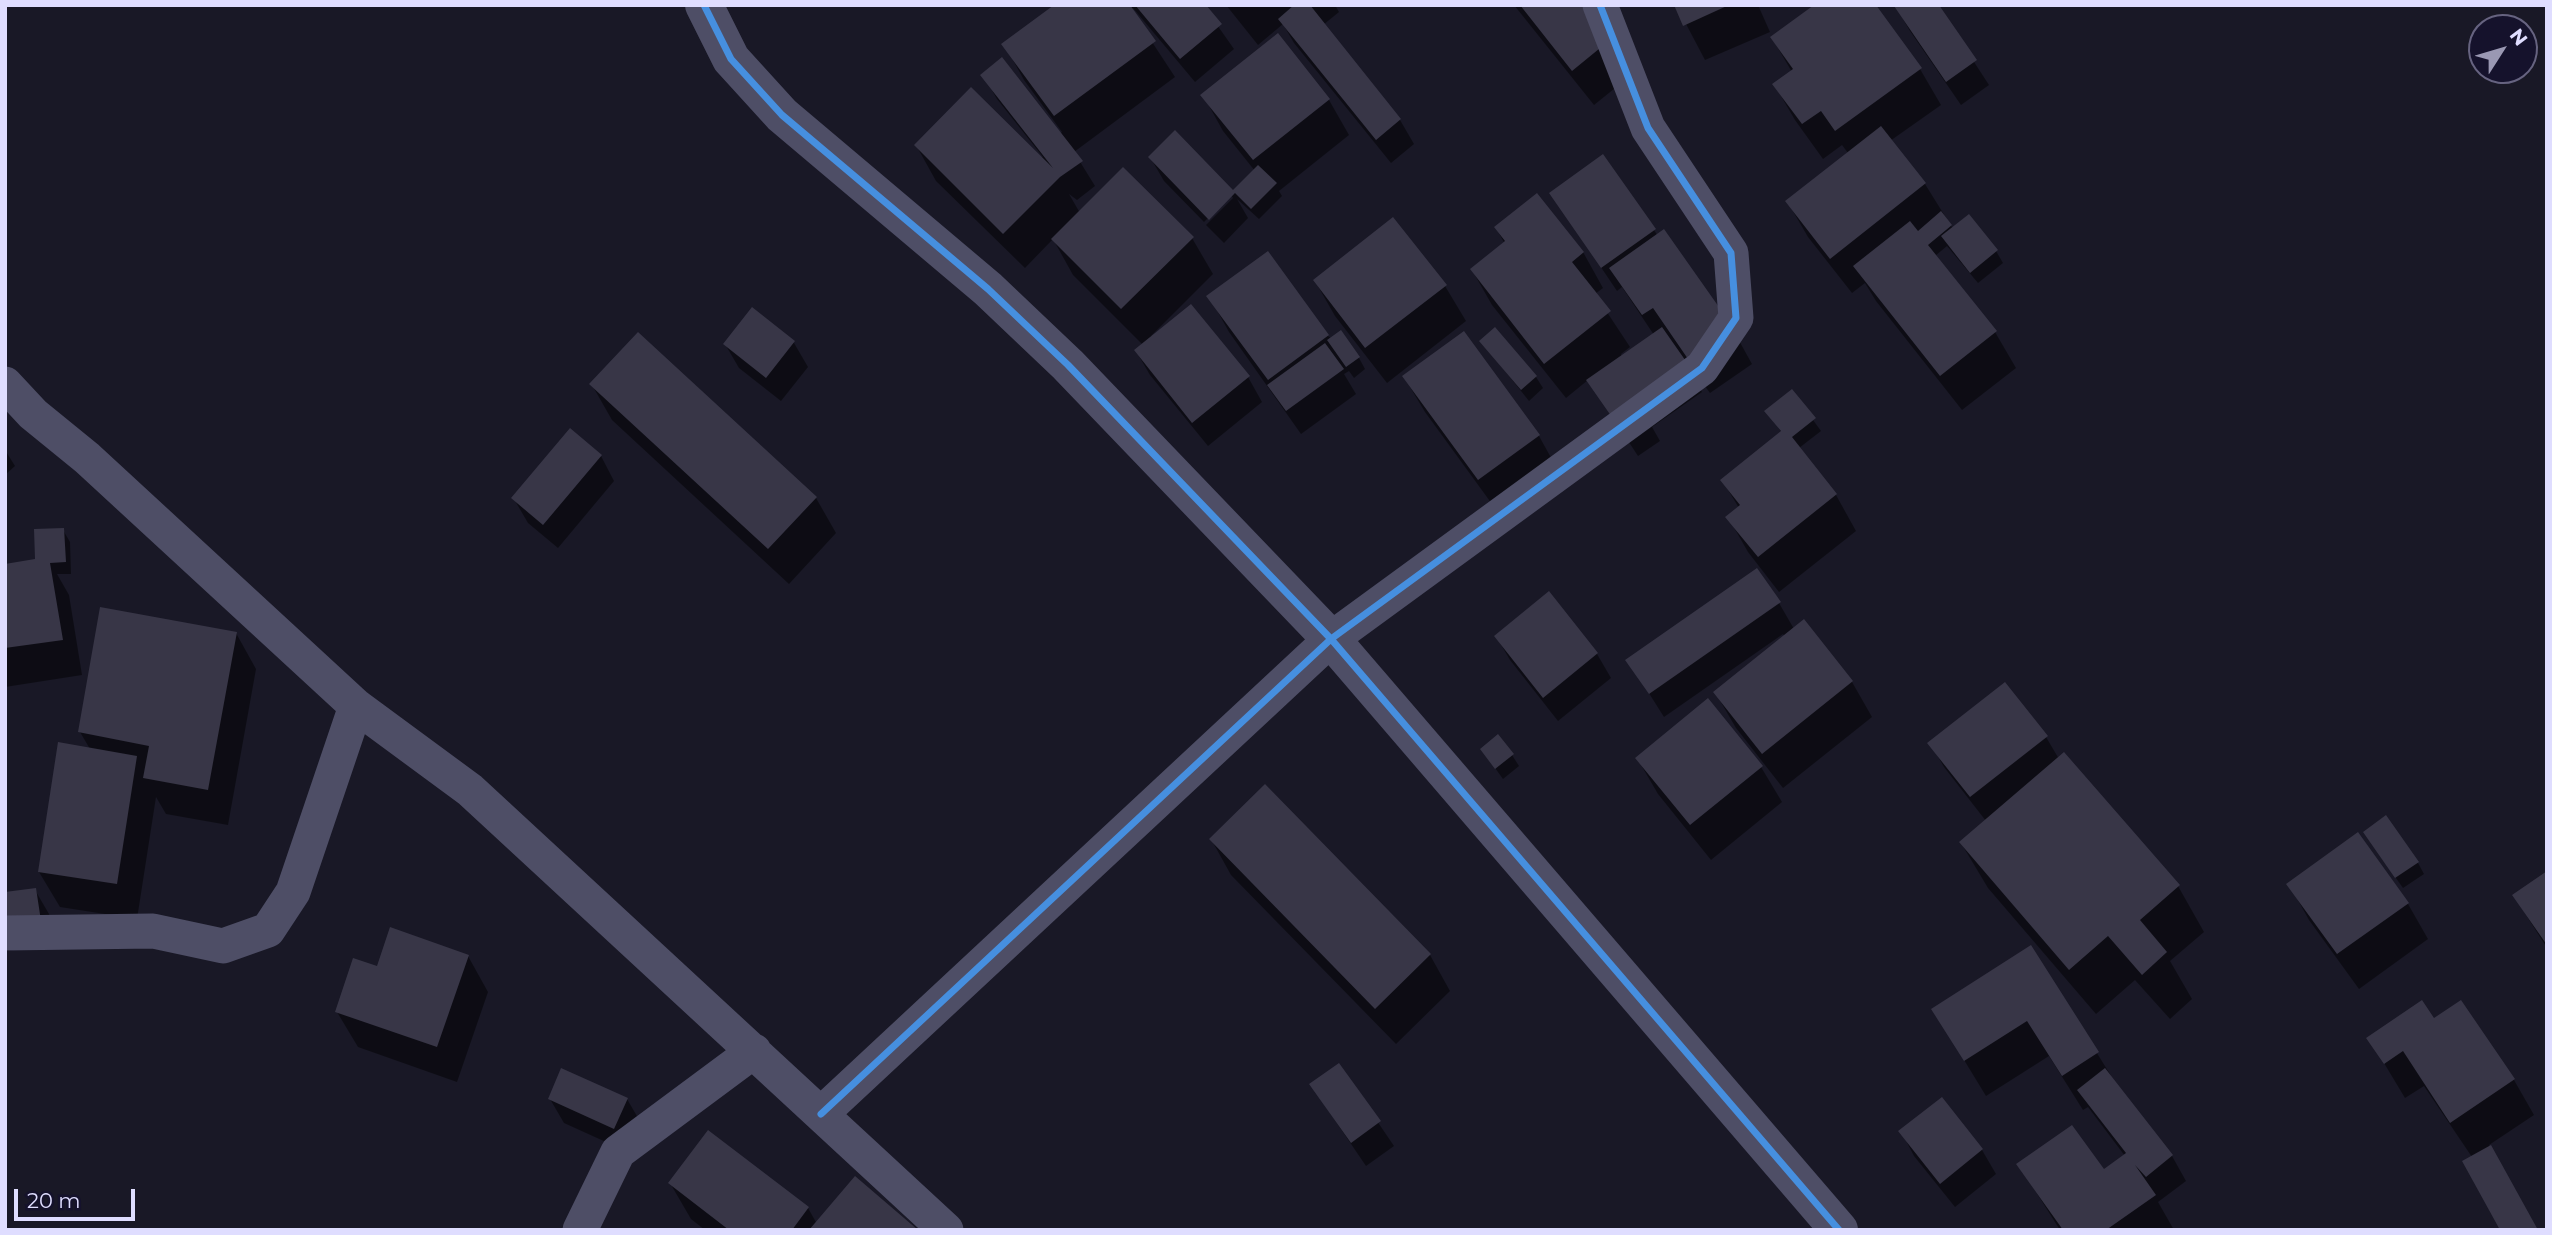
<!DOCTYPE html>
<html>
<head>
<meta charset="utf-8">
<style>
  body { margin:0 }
  #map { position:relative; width:2552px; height:1235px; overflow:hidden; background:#191826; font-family:Montserrat,sans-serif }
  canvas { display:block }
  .frame { position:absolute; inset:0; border:7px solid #dfddff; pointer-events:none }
  .north { position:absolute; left:2468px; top:14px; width:70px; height:70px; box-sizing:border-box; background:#15122c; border:2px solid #666380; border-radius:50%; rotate:53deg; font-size:19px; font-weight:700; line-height:28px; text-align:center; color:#dfddff }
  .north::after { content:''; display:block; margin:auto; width:24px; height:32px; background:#9a98b3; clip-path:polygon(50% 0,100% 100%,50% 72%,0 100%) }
  .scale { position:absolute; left:14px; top:1189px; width:121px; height:32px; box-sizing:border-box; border:4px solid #dfddff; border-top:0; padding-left:9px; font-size:21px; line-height:24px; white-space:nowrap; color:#dfddff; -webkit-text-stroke:5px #15122c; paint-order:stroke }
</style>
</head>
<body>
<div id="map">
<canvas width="2552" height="1235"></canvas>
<div class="frame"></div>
<div class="north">N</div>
<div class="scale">20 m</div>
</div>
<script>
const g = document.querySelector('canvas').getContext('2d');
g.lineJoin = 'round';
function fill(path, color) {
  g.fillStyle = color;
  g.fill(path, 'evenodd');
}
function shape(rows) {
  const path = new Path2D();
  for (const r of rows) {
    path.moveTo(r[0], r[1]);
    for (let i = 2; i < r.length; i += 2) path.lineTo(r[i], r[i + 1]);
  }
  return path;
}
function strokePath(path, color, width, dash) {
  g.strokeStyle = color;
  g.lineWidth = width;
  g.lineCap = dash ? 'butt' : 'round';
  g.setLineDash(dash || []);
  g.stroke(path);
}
fill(shape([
  [1057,5,1203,5,1234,49,1195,82,1133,8,1131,10,1175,77,1074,152,1095,186,1077,200,1069,194,1080,213,1192,238,1213,274,1151,336,1248,377,1262,402,1208,446,1150,375,1136,351,1143,345,1073,275,1053,239,1025,268,936,181,916,145,1043,157,997,99,983,75,1059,134,1062,132,1024,80,1004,44],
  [1226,5,1335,5,1339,12,1323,25,1400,120,1414,144,1391,163,1294,43,1283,24,1258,45],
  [1514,5,1590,5,1635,72,1594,105],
  [1676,5,1758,5,1770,32,1705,60],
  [1899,5,1937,5,1989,85,1961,105,1910,31,1896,7],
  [1772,38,1920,69,1941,105,1890,141,1925,184,1953,229,1996,251,2003,263,1978,283,1947,246,1935,256,1995,332,2016,368,1962,410,1876,301,1865,283,1852,293,1808,237,1787,201,1848,153,1842,145,1823,159,1795,120,1774,84,1792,72],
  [1203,95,1329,100,1349,135,1279,191,1282,196,1259,219,1237,199,1248,218,1224,243,1206,225,1233,198,1231,195,1204,222,1164,181,1150,157,1233,193,1255,171,1223,131],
  [1603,157,1658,236,1732,328,1752,364,1710,393,1686,360,1684,361,1702,392,1652,427,1660,441,1638,456,1588,380,1566,398,1492,305,1472,270,1505,244,1496,228,1583,252,1603,288,1595,294,1630,347,1621,354,1622,357,1654,335,1622,287,1617,291,1551,193],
  [1315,281,1445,286,1466,321,1387,383,1335,316],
  [1209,296,1328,336,1359,358,1365,369,1354,378,1349,371,1344,374,1356,394,1301,434,1229,332],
  [752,310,794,343,808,367,781,401,739,368,725,344],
  [1464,333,1539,436,1559,472,1500,515,1425,412,1404,377],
  [1481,341,1536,377,1543,388,1529,401],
  [592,385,816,498,836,533,789,584,612,420],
  [1792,391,1821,431,1799,448,1836,495,1856,531,1779,592,1748,552,1728,517,1739,508,1722,480,1782,433,1767,411],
  [5,450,15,466,5,475],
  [601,456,614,481,558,548,528,523,514,499],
  [63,530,70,542,71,574,57,574,69,595,82,675,5,687,5,566,37,561],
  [1549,594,1597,654,1611,678,1558,721,1510,660,1496,636],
  [1779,603,1794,629,1852,682,1872,717,1783,788,1736,728,1715,692,1785,637,1783,634,1664,717,1628,660],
  [236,633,256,669,228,825,166,814,156,797,137,919,60,907,39,872,90,749,80,732],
  [2046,737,2059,759,2178,886,2204,932,2170,961,2192,999,2170,1019,2135,980,2096,1014,1988,888,1961,843,1986,821,1944,767,1930,743],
  [1482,750,1512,755,1519,766,1503,779],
  [1637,758,1761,767,1782,802,1711,860,1658,794],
  [1211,839,1430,955,1450,991,1396,1044,1231,875],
  [2372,844,2418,863,2424,874,2403,888],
  [2547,873,2547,948,2514,896],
  [2289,884,2408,904,2428,939,2359,989,2309,920],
  [35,890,49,914,54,945,5,951,5,894],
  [2031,947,2118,1087,2172,1156,2186,1181,2158,1202,2174,1230,2060,1230,2019,1165,2104,1172,2125,1156,2088,1107,2083,1110,2049,1056,1986,1096,1933,1009],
  [468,956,488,992,457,1082,358,1047,337,1012,378,968],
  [2433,1020,2514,1080,2534,1115,2489,1145,2504,1171,2472,1157,2424,1086,2405,1098,2369,1038],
  [1339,1065,1394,1146,1366,1166,1311,1085],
  [550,1099,627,1099,641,1123,628,1152,564,1123],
  [1901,1131,1982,1150,1996,1174,1955,1207,1914,1156],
  [670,1183,808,1208,817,1224,915,1230,705,1230,691,1219]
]), '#0007');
fill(shape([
  [1054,5,1130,5,1156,41,1054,116,1001,44],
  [1135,5,1206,5,1222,24,1180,59],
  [1294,5,1310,5,1401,119,1376,140,1278,19],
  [1520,5,1592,5,1616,35,1572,71],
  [1674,5,1729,5,1683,26],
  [1814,5,1876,5,1922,68,1835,131,1821,111,1802,124,1772,84,1793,69,1770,37],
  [1939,5,1977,60,1946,82,1894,6],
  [1278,33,1330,99,1253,160,1200,95],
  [1002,57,1083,161,1060,177,1003,234,914,145,971,87,1053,168,980,75],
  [1881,126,1926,183,1830,259,1785,201],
  [1175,130,1233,190,1258,165,1277,183,1251,209,1235,193,1209,220,1148,157],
  [1603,154,1656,229,1601,268,1549,193],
  [1123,167,1194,237,1121,309,1051,239],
  [1537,193,1584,252,1572,262,1611,311,1544,364,1470,269,1505,241,1494,227],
  [1941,211,1952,225,1928,245,1997,331,1940,376,1853,266,1910,221,1918,231],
  [1969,214,1998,250,1970,273,1941,236],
  [1393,217,1447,285,1365,348,1313,280],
  [1664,229,1733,327,1688,359,1653,308,1642,315,1609,268],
  [1268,251,1329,335,1268,380,1206,296],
  [1191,304,1250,376,1192,423,1134,350],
  [752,307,795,341,766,378,723,344],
  [1495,327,1537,376,1521,390,1479,341],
  [1662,327,1690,367,1623,433,1586,380],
  [1341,330,1360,357,1346,367,1327,340],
  [1464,331,1540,435,1478,480,1402,376],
  [638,332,817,497,768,549,589,384],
  [1325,343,1344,369,1286,411,1267,385],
  [1792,389,1816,418,1792,437,1837,494,1758,557,1725,517,1740,505,1720,480,1781,431,1764,411],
  [570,428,602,455,543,525,511,498],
  [64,528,66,562,50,563,63,640,5,648,5,564,35,559,34,529],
  [1757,568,1781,602,1649,694,1625,660],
  [1549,591,1598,653,1543,698,1494,636],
  [100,607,237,632,208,790,143,778,149,746,78,732],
  [1804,619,1853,681,1762,754,1713,692],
  [2005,682,2048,736,1970,797,1927,743],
  [1708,698,1763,766,1690,825,1635,758],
  [1498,734,1514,754,1495,769,1480,749],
  [58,742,137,756,117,884,38,872],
  [2064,752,2180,885,2140,920,2167,952,2142,975,2108,936,2069,970,1959,842],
  [1265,784,1431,954,1375,1009,1209,839],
  [2386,815,2419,862,2395,878,2363,832],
  [2358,832,2409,903,2337,954,2286,884],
  [2547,871,2547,945,2512,895],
  [36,888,41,921,5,926,5,892],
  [390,927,469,955,437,1047,335,1012,353,958,377,966],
  [2031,945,2099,1052,2062,1076,2027,1021,1964,1061,1931,1009],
  [2422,1000,2434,1018,2461,1000,2515,1079,2450,1123,2403,1051,2384,1064,2366,1038],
  [1339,1063,1381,1121,1351,1143,1309,1084],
  [561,1068,628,1098,614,1129,548,1099],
  [2105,1068,2173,1155,2146,1177,2135,1165,2156,1195,2106,1230,2063,1230,2016,1164,2072,1125,2104,1169,2126,1153,2077,1090],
  [1942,1097,1983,1149,1940,1184,1898,1131],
  [708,1130,809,1207,792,1230,729,1230,668,1183],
  [2491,1145,2538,1230,2500,1230,2462,1161],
  [855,1176,918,1230,809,1230]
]), '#383647');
strokePath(shape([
  [5,384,33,414,87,458,356,706,470,790,946,1230],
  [5,933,153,931,223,946,268,930,293,892,356,706],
  [821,1114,1331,639,1702,368,1736,318,1731,253,1648,128,1600,5],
  [580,1230,618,1152,754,1051]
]), '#4e4e66', 35);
strokePath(shape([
  [704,5,731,59,782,115,988,289,1068,365,1331,639,1839,1230]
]), '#4e4e66', 38);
strokePath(shape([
  [704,5,731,59,782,115,988,289,1068,365,1331,639,1839,1230],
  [821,1114,1331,639,1702,368,1736,318,1731,253,1648,128,1600,5]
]), '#468fdf', 7);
</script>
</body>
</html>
